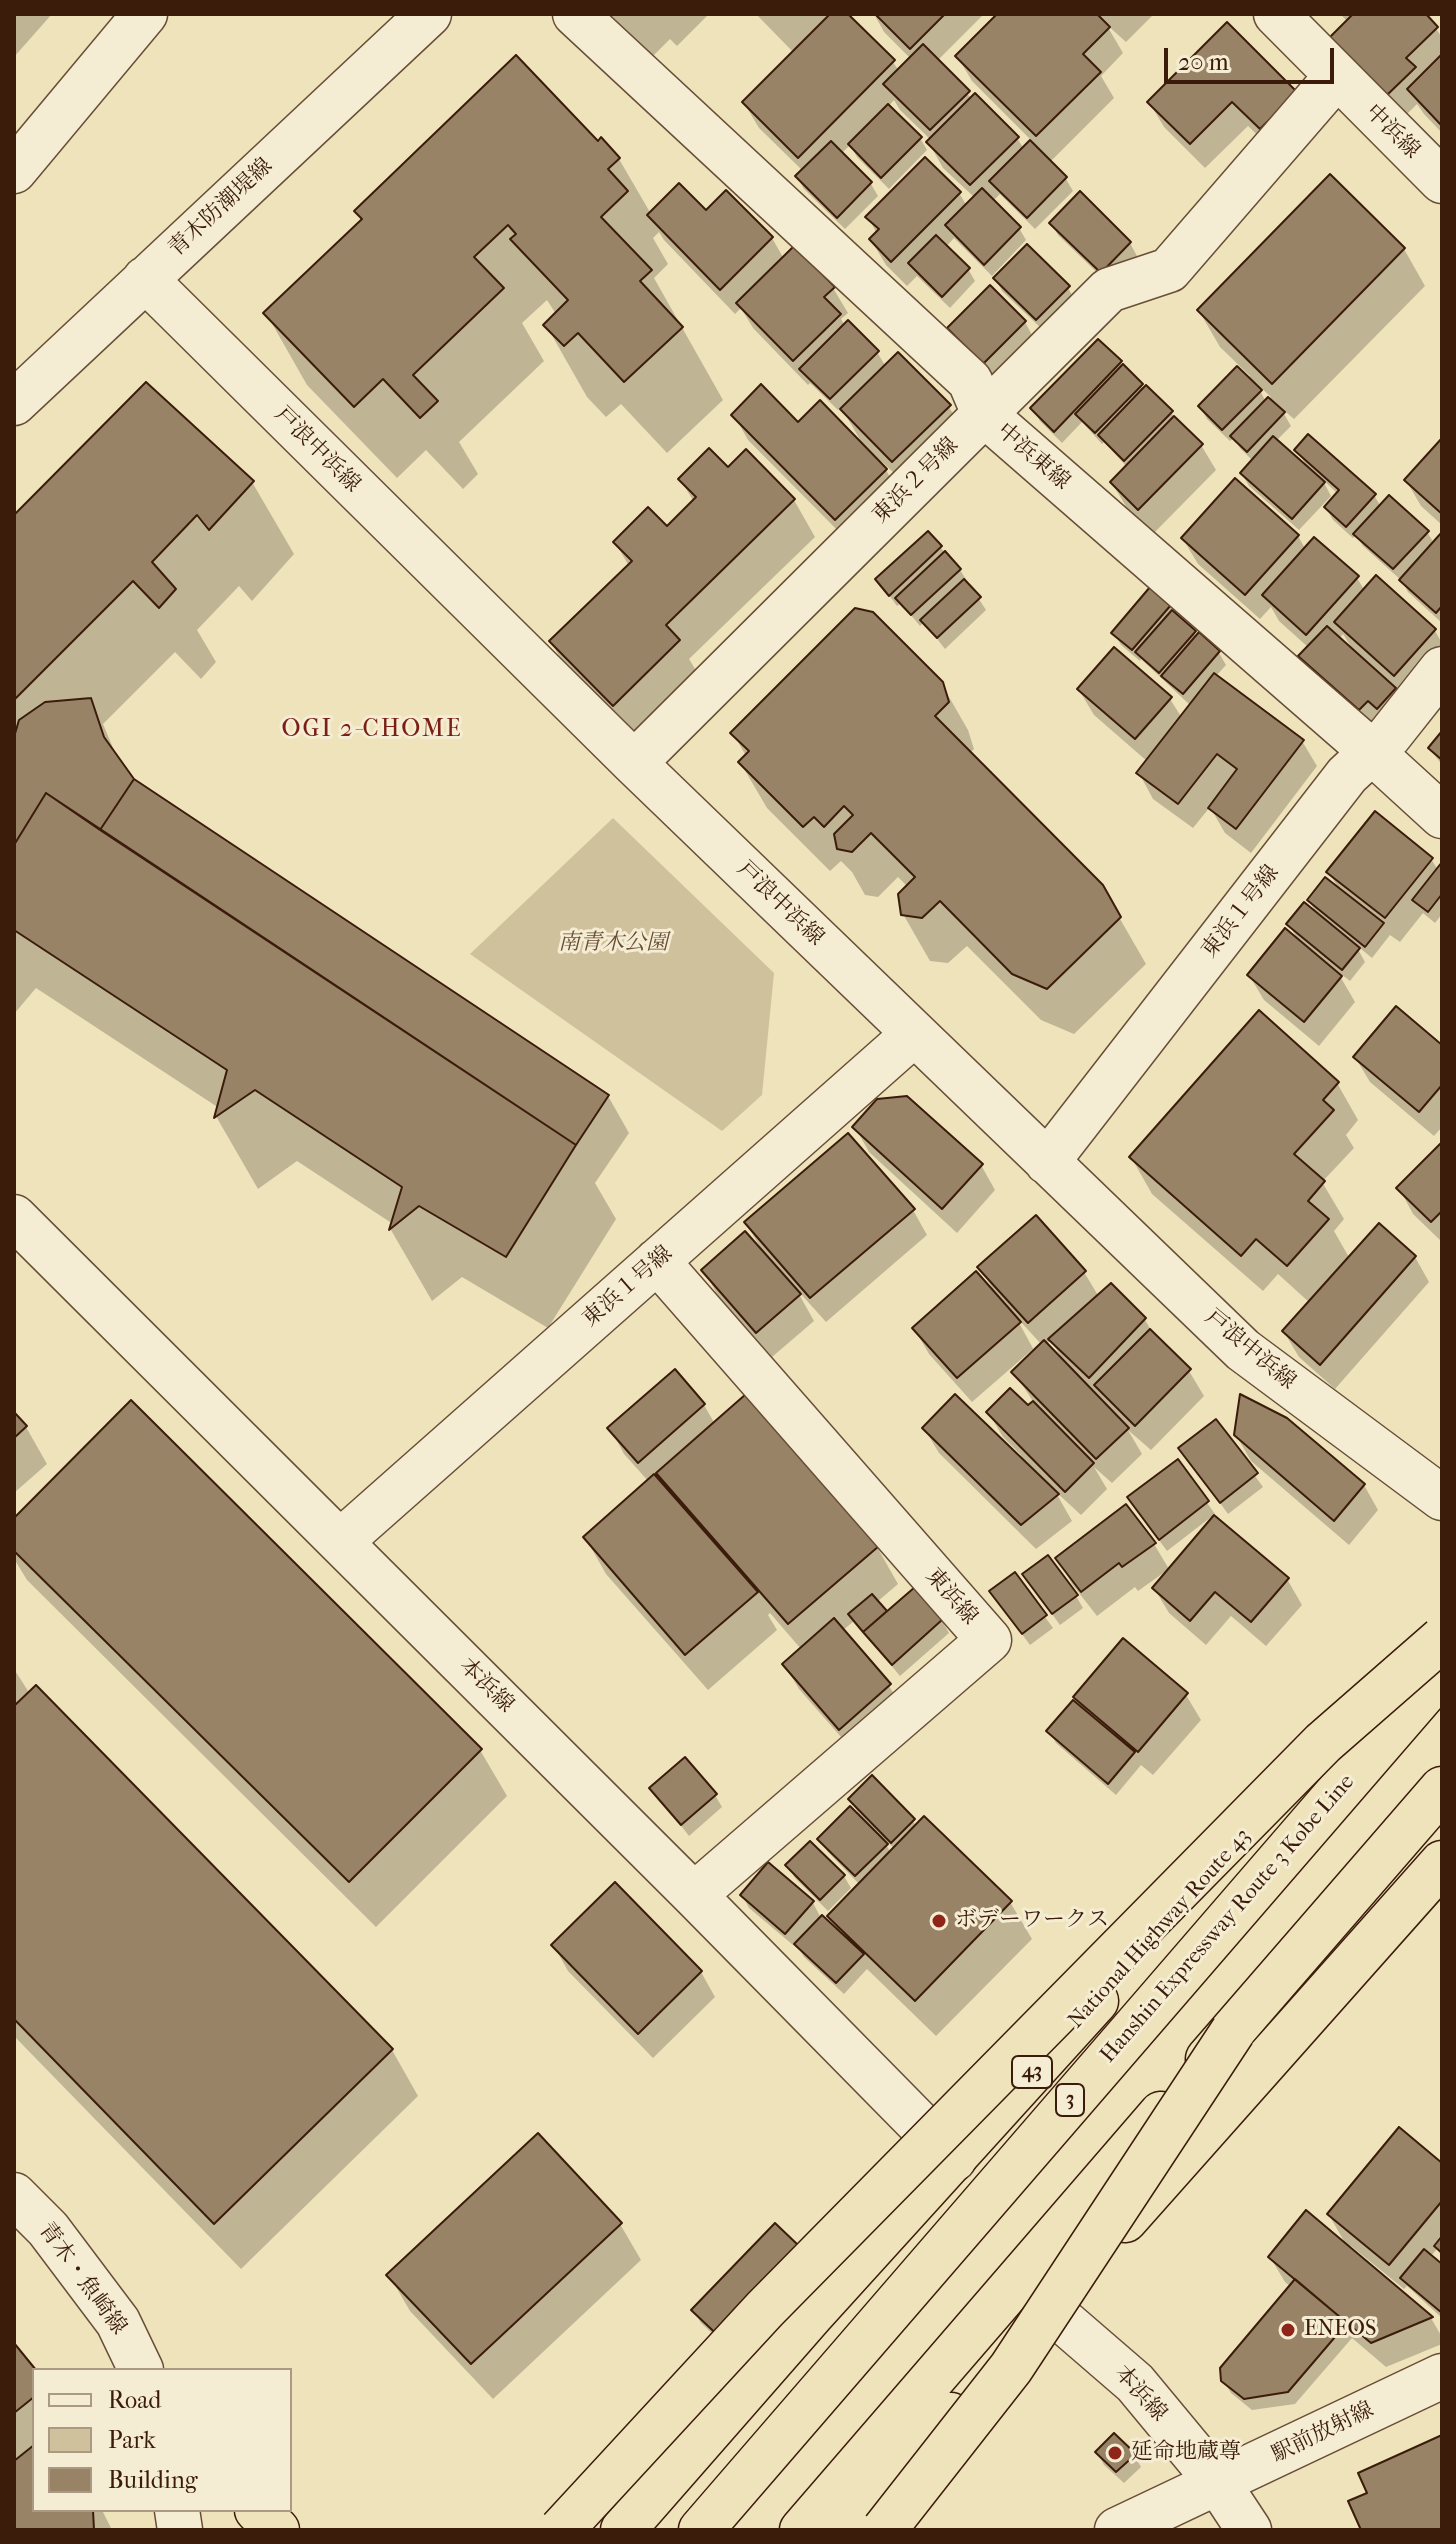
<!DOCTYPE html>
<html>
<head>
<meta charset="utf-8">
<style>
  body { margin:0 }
  #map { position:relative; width:1456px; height:2544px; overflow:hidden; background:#efe3bb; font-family:"IM FELL French Canon",serif }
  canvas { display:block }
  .frame { position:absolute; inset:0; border:16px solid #3b1c0b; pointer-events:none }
  .legend { position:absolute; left:32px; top:2368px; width:260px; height:144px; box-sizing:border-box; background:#f5edd3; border:2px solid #ab9983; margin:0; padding:10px 14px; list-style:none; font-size:24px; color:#3b1c0b }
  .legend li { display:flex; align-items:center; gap:16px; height:40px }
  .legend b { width:40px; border:2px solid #ab9983 }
  .scale { position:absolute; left:1164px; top:48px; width:170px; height:36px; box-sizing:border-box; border:4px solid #3b1c0b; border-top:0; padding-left:10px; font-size:24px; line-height:28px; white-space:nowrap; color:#3b1c0b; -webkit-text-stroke:6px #f5edd3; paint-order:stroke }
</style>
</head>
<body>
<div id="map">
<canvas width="1456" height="2544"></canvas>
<div class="frame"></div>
<ul class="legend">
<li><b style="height:10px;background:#f5edd3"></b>Road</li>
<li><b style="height:22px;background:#d0c19d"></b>Park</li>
<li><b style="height:22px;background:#998367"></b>Building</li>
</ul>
<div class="scale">20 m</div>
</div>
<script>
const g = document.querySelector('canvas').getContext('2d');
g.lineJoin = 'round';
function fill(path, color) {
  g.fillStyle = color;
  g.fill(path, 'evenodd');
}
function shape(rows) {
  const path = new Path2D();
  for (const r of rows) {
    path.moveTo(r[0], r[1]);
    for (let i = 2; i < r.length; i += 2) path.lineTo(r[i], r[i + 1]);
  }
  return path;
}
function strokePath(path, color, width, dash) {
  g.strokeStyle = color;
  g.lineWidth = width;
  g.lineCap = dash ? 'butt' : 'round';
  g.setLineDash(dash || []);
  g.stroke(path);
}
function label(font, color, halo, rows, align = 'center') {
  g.font = font + ' "IM FELL French Canon","Noto Serif JP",serif';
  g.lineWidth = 6;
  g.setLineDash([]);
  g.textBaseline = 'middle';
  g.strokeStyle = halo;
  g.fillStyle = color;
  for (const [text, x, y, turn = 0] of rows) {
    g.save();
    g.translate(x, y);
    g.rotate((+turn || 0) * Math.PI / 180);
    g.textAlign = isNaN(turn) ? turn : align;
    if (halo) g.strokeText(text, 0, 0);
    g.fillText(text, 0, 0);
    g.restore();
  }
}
fill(shape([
  [613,818,774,973,762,1095,722,1131,470,954]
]), '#d0c19d');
fill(shape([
  [14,14,52,14,14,57],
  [588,14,709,14,677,46,670,39,642,67],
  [756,14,848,14,893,62,899,71,911,59,884,32,874,14,984,14,937,61,972,99,1017,138,1024,149,1032,141,972,81,957,56,1000,14,1154,14,1126,42,1106,24,1123,53,1101,76,1114,98,1050,162,1066,179,1073,191,1035,229,1000,194,992,202,1019,228,1026,240,992,276,954,238,946,247,968,269,975,281,950,308,917,276,907,286,886,265,871,240,877,234,868,217,959,193,967,206,975,198,943,168,929,143,931,140,900,110,894,100,888,107,920,138,927,150,889,189,857,157,850,145,841,154,871,184,878,196,845,229,804,189,797,177,803,171,759,128,744,103,794,53],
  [1340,14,1423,14,1436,28,1442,38,1442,133,1424,114,1417,104,1401,120,1331,38,1348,22],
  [1227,25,1310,118,1276,153,1248,126,1205,168,1164,127,1149,102],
  [598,144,619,159,651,214,706,212,726,193,772,238,784,259,833,288,848,313,841,319,845,326,877,352,886,367,898,355,949,407,964,432,908,486,881,461,900,495,851,544,748,440,734,415,798,425,862,443,841,407,838,410,810,383,808,385,753,328,741,308,735,314,664,240,659,232,653,238,668,264,654,278,723,400,667,453,621,404,606,417,587,397,546,325,556,314,547,300,522,323,544,361,459,442,478,474,463,489,426,450,397,478,307,385,266,313,362,222,356,211],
  [1080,194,1130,243,1137,256,1109,284,1058,235,1051,223],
  [1404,249,1425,286,1294,419,1280,407,1291,426,1276,441,1307,467,1297,450,1374,495,1381,507,1427,532,1434,543,1442,535,1442,623,1408,592,1402,581,1363,546,1356,535,1353,538,1333,520,1326,507,1338,494,1322,479,1331,496,1299,530,1249,486,1242,474,1253,461,1240,448,1234,438,1230,441,1207,419,1200,407,1250,376,1220,347,1199,311],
  [1256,383,1271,397,1266,402],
  [995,278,1068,288,1075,300,1044,331,1002,291],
  [990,288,1025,322,1032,335,991,375,956,341,949,329],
  [1120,363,1144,390,1171,413,1201,445,1216,470,1153,534,1127,508,1112,483,1127,467,1104,442,1102,444,1082,422,1062,443,1040,421,1033,409],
  [1442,441,1442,525,1421,506,1406,480],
  [728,469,794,500,815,537,689,659,700,677,635,741,572,678,551,642,629,566,615,542,667,529,694,502,680,479],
  [252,482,294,554,252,601,239,586,197,630,216,662,201,679,175,652,103,724,119,762,133,780,608,1096,629,1133,595,1183,616,1219,548,1328,462,1277,432,1301,391,1230,393,1224,297,1161,258,1189,217,1118,219,1108,36,988,14,1014,14,518],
  [1298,536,1306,550,1357,578,1365,591,1376,578,1435,631,1442,643,1442,664,1409,700,1394,687,1409,714,1374,734,1315,682,1301,657,1309,648,1279,621,1271,607,1260,619,1198,564,1183,539],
  [1343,634,1353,650,1339,639],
  [940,547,960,570,986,610,945,649,924,622,920,626,901,603,897,606,877,579],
  [1169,606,1197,637,1199,635,1219,653,1226,665,1216,676,1302,741,1317,766,1251,853,1225,833,1210,807,1193,828,1153,799,1139,773,1148,762,1094,715,1079,690,1170,699,1182,718,1191,706,1141,659,1140,661,1121,645,1114,633],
  [941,683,968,730,974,749,969,754,1101,886,1146,964,1074,1034,1041,1020,967,946,948,963,930,961,903,914,908,887,898,877,878,897,865,895,852,872,841,861,830,871,767,808,740,762,746,756,733,733],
  [1442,734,1442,765,1430,749],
  [1431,859,1438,870,1442,865,1442,914,1435,923,1423,913,1400,942,1390,935,1372,958,1355,944,1365,962,1350,981,1337,971,1355,1002,1319,1046,1264,1000,1249,975,1299,942,1289,924,1319,917,1309,901,1339,889,1329,873],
  [1442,1048,1442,1127,1434,1136,1370,1082,1355,1057],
  [1337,1083,1358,1120,1346,1135,1354,1148,1322,1182,1344,1219,1334,1231,1350,1259,1415,1257,1429,1282,1335,1389,1299,1357,1284,1332,1310,1303,1278,1274,1263,1291,1152,1194,1131,1157],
  [855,1127,981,1165,995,1190,957,1233,869,1152],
  [1442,1144,1442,1242,1413,1214,1399,1188],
  [913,1210,927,1235,826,1322,800,1293,799,1294,814,1321,772,1357,718,1296,704,1270,763,1252,746,1223],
  [980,1268,1084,1272,1099,1297,1111,1286,1145,1320,1155,1337,1189,1371,1204,1396,1151,1450,1128,1430,1142,1454,1112,1483,1094,1467,1107,1489,1081,1515,1055,1491,1072,1521,1036,1549,939,1453,924,1428,1018,1458,1021,1455,1003,1437,988,1412,1027,1408,1034,1403,1014,1372,1035,1352,1033,1349,972,1402,929,1354,914,1328,994,1291],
  [1019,1320,1042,1345,1035,1352,1018,1321],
  [1051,1340,1062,1359,1046,1345],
  [704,1405,715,1424,877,1547,898,1584,877,1602,887,1614,915,1590,942,1621,949,1633,900,1676,854,1621,842,1631,889,1686,904,1711,855,1753,799,1689,784,1664,801,1649,770,1613,768,1615,777,1630,708,1690,606,1574,585,1537,649,1482,624,1454,610,1428],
  [14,1415,26,1427,47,1464,14,1493],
  [1216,1422,1263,1487,1228,1514,1181,1449],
  [1236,1435,1364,1485,1378,1510,1349,1545,1251,1461],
  [1178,1462,1215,1514,1167,1551,1137,1510],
  [14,1521,480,1750,507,1796,376,1927,27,1580,16,1562,14,1564],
  [1154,1544,1169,1569,1138,1591,1135,1587,1097,1616,1072,1584,1058,1559],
  [1014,1574,1053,1628,1030,1645,999,1603],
  [1024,1575,1076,1596,1083,1608,1060,1625],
  [1287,1579,1302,1605,1266,1646,1231,1616,1206,1645,1169,1613,1154,1588],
  [14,1669,30,1694,36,1688,392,2050,418,2096,241,2269,14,2036],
  [1186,1695,1201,1720,1153,1775,1141,1765,1116,1795,1056,1743,1049,1731,1083,1710,1076,1697],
  [872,1778,917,1826,1010,1902,1032,1939,936,2036,867,1969,844,1994,804,1957,795,1942,793,1945,749,1908,742,1895,813,1903,821,1918,838,1931,830,1916,860,1885,827,1851,820,1839,861,1818,850,1799],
  [885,1840,895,1849,891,1853,884,1841],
  [652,1788,715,1795,722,1807,689,1836],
  [788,1866,844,1876,851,1888,828,1911,795,1878],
  [554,1946,701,1972,715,1997,653,2058,568,1971],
  [1442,2165,1442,2257,1437,2249,1430,2257,1442,2267,1442,2318,1407,2286,1404,2289,1351,2246,1348,2249,1431,2318,1442,2337,1442,2344,1386,2367,1352,2338,1295,2404,1252,2410,1231,2393,1223,2380,1291,2287,1285,2282,1270,2257,1348,2248,1329,2215],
  [620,2224,641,2260,493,2399,410,2311,389,2275],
  [694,2311,768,2386,701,2323],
  [14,2346,34,2371,34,2510,102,2510,112,2530,14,2530],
  [1097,2452,1134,2455,1141,2467,1124,2483,1104,2465]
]), '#0003');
const building = shape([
  [830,14,848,14,895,60,798,158,742,102,830,14],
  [875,14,945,14,910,49,875,14],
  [997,14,1097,14,1110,27,1083,54,1101,72,1036,136,955,56,997,14],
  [1353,14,1426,14,1438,27,1406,58,1416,67,1386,96,1329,38,1353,14],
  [1227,22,1297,92,1260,129,1232,102,1190,144,1147,102,1227,22],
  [923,44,970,91,930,130,883,84,923,44],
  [1442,54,1442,126,1407,89,1442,54],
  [516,55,598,141,601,137,620,158,608,169,628,191,601,217,652,270,640,281,683,327,624,382,578,333,564,346,543,325,568,300,510,239,516,234,508,225,474,257,504,288,413,375,438,401,420,418,383,379,354,407,263,313,362,219,354,211,516,55],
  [975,93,1019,137,970,185,926,142,975,93],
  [888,104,922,137,881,178,848,144,888,104],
  [1030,140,1067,177,1027,218,989,181,1030,140],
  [831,141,872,182,837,218,795,176,831,141],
  [925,157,961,192,891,262,869,239,879,229,865,217,925,157],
  [1330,174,1405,248,1272,384,1197,310,1330,174],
  [679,183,706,210,726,190,773,237,720,290,647,215,679,183],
  [982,188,1021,227,984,265,945,225,982,188],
  [1080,191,1131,242,1101,273,1049,223,1080,191],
  [936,235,970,268,942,297,908,263,936,235],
  [1027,244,1070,286,1036,320,993,278,1027,244],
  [794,246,835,287,824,297,841,314,793,361,736,303,794,246],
  [990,285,1026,321,983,364,947,328,990,285],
  [848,320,879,351,830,399,799,369,848,320],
  [1098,339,1122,361,1054,432,1030,408,1098,339],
  [898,352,951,405,892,462,840,409,898,352],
  [1123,364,1143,384,1095,433,1075,414,1123,364],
  [1237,366,1262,390,1222,430,1198,406,1237,366],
  [146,382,254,481,209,530,197,515,152,562,176,589,159,608,133,581,14,700,14,515,146,382],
  [761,384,798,422,820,400,887,469,835,520,731,415,761,384],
  [1146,385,1173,411,1124,461,1098,435,1146,385],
  [1268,397,1285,412,1247,452,1230,436,1268,397],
  [1174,416,1203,444,1138,510,1110,482,1174,416],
  [1308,434,1376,494,1346,527,1324,507,1339,490,1294,450,1308,434],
  [1273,436,1325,482,1292,519,1240,473,1273,436],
  [1442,438,1442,514,1404,480,1442,438],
  [709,448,728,467,746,449,795,499,666,625,680,640,613,706,549,641,632,561,613,542,648,507,667,526,696,497,678,479,709,448],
  [1235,478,1299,535,1245,595,1181,538,1235,478],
  [1389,495,1429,531,1393,569,1353,534,1389,495],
  [928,531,942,546,889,596,875,579,928,531],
  [1442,532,1442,606,1436,613,1399,580,1442,532],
  [1314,537,1359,576,1306,635,1262,595,1314,537],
  [945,551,961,569,911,615,895,598,945,551],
  [1376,575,1436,629,1394,676,1334,622,1376,575],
  [964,579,981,597,937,638,920,620,964,579],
  [1150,587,1171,605,1132,650,1111,633,1150,587],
  [855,608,873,612,943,682,949,702,935,716,1103,885,1121,917,1047,989,1012,974,940,901,922,918,901,915,898,894,915,877,871,833,852,852,837,849,834,834,853,815,844,806,824,827,814,817,803,827,738,762,749,751,730,733,855,608],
  [1172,610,1196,631,1159,673,1135,652,1172,610],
  [1327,626,1396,688,1377,709,1368,701,1359,710,1298,656,1327,626],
  [1199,632,1220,651,1183,694,1161,676,1199,632],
  [1114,647,1172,697,1135,739,1077,689,1114,647],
  [1214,673,1304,740,1236,829,1208,808,1237,769,1217,754,1178,804,1136,773,1214,673],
  [91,698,104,737,134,779,100,830,46,793,14,845,14,737,19,720,45,702,91,698],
  [1442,731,1442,760,1428,748,1442,731],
  [134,779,609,1095,576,1145,100,830,134,779],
  [46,793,576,1145,506,1257,419,1206,389,1230,402,1187,255,1090,214,1118,227,1070,14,930,14,845,46,793],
  [1375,811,1433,858,1385,918,1326,872,1375,811],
  [1442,862,1442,894,1428,912,1412,900,1442,862],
  [1325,877,1384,923,1365,947,1307,900,1325,877],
  [1304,902,1360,948,1342,970,1286,924,1304,902],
  [1285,928,1342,976,1304,1022,1247,975,1285,928],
  [1396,1006,1442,1045,1442,1085,1419,1112,1353,1057,1396,1006],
  [1259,1010,1339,1082,1323,1100,1334,1110,1294,1154,1325,1181,1308,1201,1329,1219,1287,1266,1256,1239,1241,1256,1129,1157,1259,1010],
  [907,1096,983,1164,942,1209,852,1127,877,1099,907,1096],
  [848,1133,915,1209,810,1298,744,1222,848,1133],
  [1442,1142,1442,1211,1431,1222,1396,1188,1442,1142],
  [1036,1215,1086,1271,1028,1323,977,1267,1036,1215],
  [1379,1223,1416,1256,1320,1365,1282,1331,1379,1223],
  [745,1231,801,1294,756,1333,701,1270,745,1231],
  [976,1271,1021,1322,957,1378,912,1328,976,1271],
  [1111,1283,1146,1318,1089,1378,1048,1339,1111,1283],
  [1150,1329,1191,1369,1135,1426,1094,1385,1150,1329],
  [1044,1340,1129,1428,1096,1459,1011,1372,1044,1340],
  [675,1369,705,1404,638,1463,607,1428,675,1369],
  [1010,1388,1028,1405,1033,1401,1094,1463,1065,1492,986,1412,1010,1388],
  [746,1394,879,1546,788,1624,656,1473,746,1394],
  [955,1394,1059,1494,1021,1525,922,1428,955,1394],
  [1240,1394,1287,1418,1365,1484,1334,1521,1234,1435,1240,1394],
  [131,1400,482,1749,349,1882,14,1551,14,1518,131,1400],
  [14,1412,27,1426,14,1438,14,1412],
  [1216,1419,1258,1473,1220,1503,1178,1448,1216,1419],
  [1178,1459,1209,1501,1159,1540,1127,1497,1178,1459],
  [654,1474,758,1592,685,1655,583,1537,654,1474],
  [1126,1504,1156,1543,1122,1567,1119,1563,1081,1592,1055,1558,1126,1504],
  [1214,1515,1289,1578,1251,1622,1215,1592,1190,1621,1152,1588,1214,1515],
  [1048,1555,1078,1595,1052,1614,1022,1574,1048,1555],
  [1015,1572,1047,1615,1022,1634,989,1591,1015,1572],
  [915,1587,943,1619,892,1665,863,1632,915,1587],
  [872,1594,887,1611,863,1632,848,1614,872,1594],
  [834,1618,891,1684,839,1730,782,1664,834,1618],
  [1123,1638,1188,1693,1138,1752,1073,1697,1123,1638],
  [36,1685,393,2049,214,2224,14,2019,14,1706,36,1685],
  [1073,1700,1135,1752,1108,1784,1046,1731,1073,1700],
  [685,1757,717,1794,681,1825,649,1788,685,1757],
  [872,1775,915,1819,891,1843,848,1799,872,1775],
  [850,1806,888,1844,855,1876,817,1839,850,1806],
  [924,1816,1012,1901,915,2001,827,1916,924,1816],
  [810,1841,845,1875,820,1900,785,1865,810,1841],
  [768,1862,814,1901,785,1934,740,1895,768,1862],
  [615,1882,702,1971,638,2034,551,1945,615,1882],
  [822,1915,864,1954,836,1983,794,1944,822,1915],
  [1399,2127,1442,2163,1442,2201,1389,2265,1327,2214,1399,2127],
  [538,2133,622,2223,471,2364,386,2275,538,2133],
  [1306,2210,1433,2317,1371,2343,1268,2257,1306,2210],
  [775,2223,843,2288,760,2375,691,2310,775,2223],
  [1442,2236,1442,2253,1434,2246,1442,2236],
  [1424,2249,1442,2264,1442,2313,1400,2278,1424,2249],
  [1295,2279,1347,2323,1288,2392,1244,2399,1221,2381,1220,2368,1295,2279],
  [14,2343,36,2370,34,2370,34,2397,14,2413,14,2343],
  [1114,2433,1136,2454,1116,2472,1095,2452,1114,2433],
  [1442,2435,1442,2530,1361,2530,1348,2501,1367,2493,1358,2473,1442,2435],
  [34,2445,34,2510,93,2510,94,2530,14,2530,14,2461,34,2445]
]);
fill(building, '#998367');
strokePath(building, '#3b1c0b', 2);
const minor = shape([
  [575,14,970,381,984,414,1372,752,1442,816],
  [1276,14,1442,181],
  [145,279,634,763,1243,1350,1442,1498],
  [14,403,429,14],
  [634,763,1109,290,1169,270,1336,77],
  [1047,1162,1347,775,1389,736,1442,669],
  [14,1217,694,1895,954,2159],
  [657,1261,989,1640,694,1895],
  [341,1541,914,1034],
  [1047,2307,1135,2383,1218,2483,1249,2530]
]);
const tertiary = shape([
  [14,171,145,14],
  [14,2195,48,2229,118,2322,141,2370],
  [177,2510,180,2530],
  [1117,2530,1442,2376]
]);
const trunk = shape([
  [1125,2220,1442,1863],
  [257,2510,277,2530],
  [623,2530,812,2314,1096,2001],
  [850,2530,951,2415]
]);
const motorway = shape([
  [1208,2059,1442,1789],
  [701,2530,1442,1672],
  [802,2530,1161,2114]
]);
strokePath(minor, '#684e37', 47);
strokePath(tertiary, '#684e37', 47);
strokePath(trunk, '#3b1c0b', 47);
strokePath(motorway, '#3b1c0b', 47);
strokePath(minor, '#f5edd3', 44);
strokePath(tertiary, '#f5edd3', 44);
strokePath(trunk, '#efe3bb', 44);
strokePath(motorway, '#efe3bb', 44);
const motorwayBridge = shape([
  [561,2530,765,2309,1323,1743,1442,1639],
  [884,2530,1011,2368,1233,2031]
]);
strokePath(motorwayBridge, '#3b1c0b', 47, []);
strokePath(motorwayBridge, '#efe3bb', 44);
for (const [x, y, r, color] of [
  [939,1921,8,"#8f2418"],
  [1288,2330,8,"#8f2418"],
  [1115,2453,8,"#8f2418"]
]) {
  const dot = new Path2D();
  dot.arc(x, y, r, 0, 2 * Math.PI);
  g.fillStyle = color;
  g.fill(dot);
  strokePath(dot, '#f5edd3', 3);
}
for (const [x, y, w] of [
  [1032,2072,40],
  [1070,2100,28]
]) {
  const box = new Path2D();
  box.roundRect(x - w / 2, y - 16, w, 32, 6);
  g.fillStyle = '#f5edd3';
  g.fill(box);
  strokePath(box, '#3b1c0b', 2);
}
label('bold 20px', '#3b1c0b', null, [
  ["43",1032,2072],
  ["3",1070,2100]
]);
label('22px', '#3b1c0b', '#f5edd3', [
  ["中浜線",1392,132,45],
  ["青木防潮堤線",221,208,-43],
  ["戸浪中浜線",317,450,45],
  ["中浜東線",1033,457,41],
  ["東浜２号線",916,481,-45],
  ["戸浪中浜線",780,904,44],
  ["東浜１号線",1241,912,-52],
  ["東浜１号線",628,1287,-41],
  ["戸浪中浜線",1250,1350,40],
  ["東浜線",951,1597,49],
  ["本浜線",486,1686,45],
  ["Hanshin Expressway Route 3 Kobe Line",1228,1919,-49],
  ["National Highway Route 43",1160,1929,-48],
  ["青木・魚崎線",82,2279,54],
  ["本浜線",1140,2394,48],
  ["駅前放射線",1323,2433,-26]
]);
label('italic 22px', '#684e37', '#f5edd3', [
  ["南青木公園",613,944]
]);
label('22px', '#3b1c0b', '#f5edd3', [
  ["ボデーワークス",955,1921],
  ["ENEOS",1304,2330],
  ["延命地蔵尊",1131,2453]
], 'left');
g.letterSpacing = '2px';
label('24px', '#7a1f14', '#f5edd3', [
  ["OGI 2-CHOME",372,730]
]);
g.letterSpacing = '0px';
</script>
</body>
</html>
